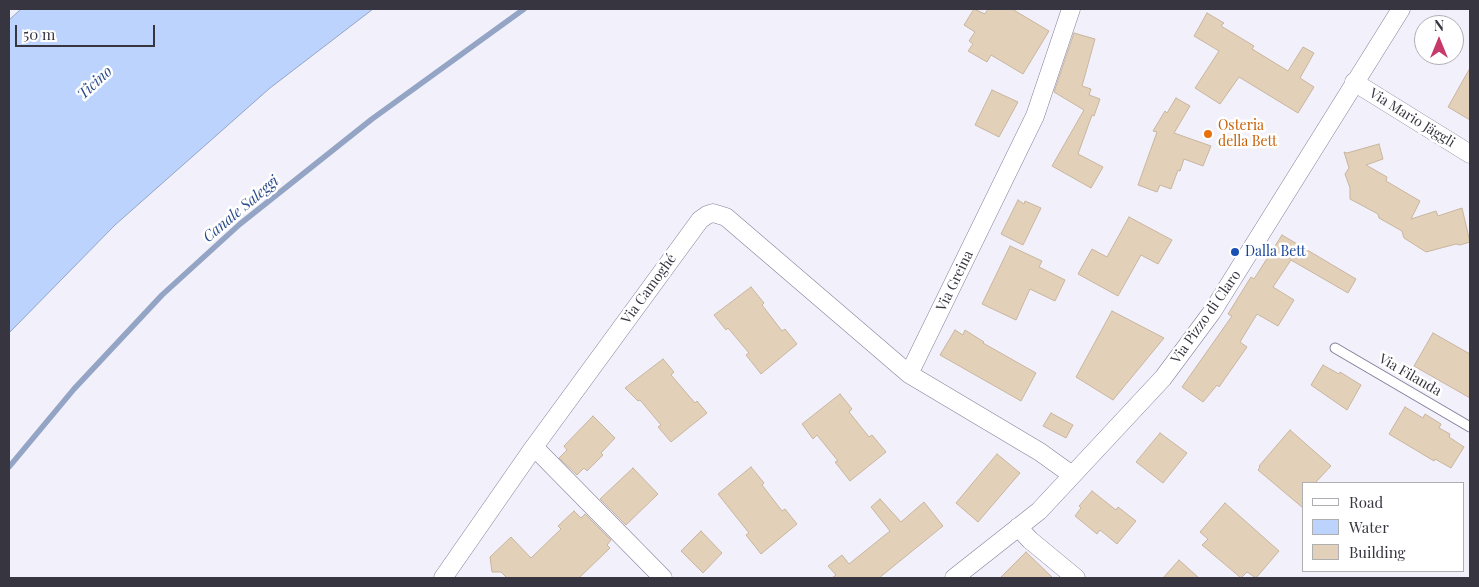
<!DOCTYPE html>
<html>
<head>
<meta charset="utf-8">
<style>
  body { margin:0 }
  #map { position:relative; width:1479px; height:587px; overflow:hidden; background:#f1f0fb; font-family:"Playfair Display",serif }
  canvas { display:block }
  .frame { position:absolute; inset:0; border:10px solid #363540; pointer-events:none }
  .legend { position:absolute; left:1302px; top:482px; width:162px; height:90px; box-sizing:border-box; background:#fff; border:1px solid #afaeb3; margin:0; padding:6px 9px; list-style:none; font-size:15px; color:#363540 }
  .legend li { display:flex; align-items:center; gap:10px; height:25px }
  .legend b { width:25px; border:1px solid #afaeb3 }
  .north { position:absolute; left:1414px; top:15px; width:50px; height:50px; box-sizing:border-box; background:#fff; border:1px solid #afaeb3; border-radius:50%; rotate:0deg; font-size:14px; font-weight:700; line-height:20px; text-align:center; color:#363540 }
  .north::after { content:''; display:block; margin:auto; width:18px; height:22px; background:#c6396a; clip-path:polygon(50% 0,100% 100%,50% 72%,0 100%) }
  .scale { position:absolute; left:15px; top:25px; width:140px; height:22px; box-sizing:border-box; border:2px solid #363540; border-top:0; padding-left:6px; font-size:15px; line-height:18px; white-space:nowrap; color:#363540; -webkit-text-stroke:4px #fff; paint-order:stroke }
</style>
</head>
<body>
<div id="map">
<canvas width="1479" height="587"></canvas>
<div class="frame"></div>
<ul class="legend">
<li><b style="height:6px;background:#fff"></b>Road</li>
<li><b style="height:14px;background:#bbd3fd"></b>Water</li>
<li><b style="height:14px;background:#e3d0b9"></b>Building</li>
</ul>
<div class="north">N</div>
<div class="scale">50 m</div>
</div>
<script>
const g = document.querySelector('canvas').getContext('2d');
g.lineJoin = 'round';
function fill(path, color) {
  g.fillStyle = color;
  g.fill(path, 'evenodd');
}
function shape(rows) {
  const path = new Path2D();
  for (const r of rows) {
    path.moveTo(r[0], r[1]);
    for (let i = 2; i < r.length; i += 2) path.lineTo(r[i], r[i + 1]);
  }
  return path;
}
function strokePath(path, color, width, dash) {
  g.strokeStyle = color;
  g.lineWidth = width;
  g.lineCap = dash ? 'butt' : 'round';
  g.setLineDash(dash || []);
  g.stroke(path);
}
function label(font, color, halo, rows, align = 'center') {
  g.font = font + ' "Playfair Display",serif';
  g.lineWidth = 5;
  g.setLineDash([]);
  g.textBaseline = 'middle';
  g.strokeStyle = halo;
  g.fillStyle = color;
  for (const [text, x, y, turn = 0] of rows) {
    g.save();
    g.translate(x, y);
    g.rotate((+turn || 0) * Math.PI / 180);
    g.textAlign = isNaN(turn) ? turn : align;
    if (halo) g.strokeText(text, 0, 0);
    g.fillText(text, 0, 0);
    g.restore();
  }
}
const water = shape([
  [21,9,373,9,270,88,115,225,9,333,9,20,21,9]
]);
fill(water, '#bbd3fd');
strokePath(water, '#93a4c4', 1);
strokePath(shape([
  [9,467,74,389,162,295,240,224,372,119,524,9]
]), '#93a4c4', 5.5);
const building = shape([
  [974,9,985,14,988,9,1012,9,1049,31,1023,74,991,55,987,62,968,51,973,44,969,41,975,32,964,25,974,9],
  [1207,13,1224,23,1221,26,1254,46,1252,49,1288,71,1303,47,1314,53,1300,78,1314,87,1298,113,1239,77,1220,104,1195,88,1219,51,1194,36,1207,13],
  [1074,33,1095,39,1082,86,1091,89,1089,95,1100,99,1094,116,1092,115,1078,154,1103,167,1091,188,1052,166,1084,110,1054,92,1074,33],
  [1470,68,1470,120,1448,107,1470,68],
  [992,90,1018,102,999,137,975,125,992,90],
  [1176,98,1190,106,1174,133,1211,146,1203,166,1184,159,1180,171,1178,170,1171,189,1160,185,1157,192,1138,185,1157,132,1153,131,1165,111,1167,113,1176,98],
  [1379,144,1383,159,1366,165,1387,177,1386,181,1420,201,1411,219,1436,211,1438,216,1462,208,1470,242,1460,245,1456,244,1426,252,1404,238,1402,231,1379,218,1378,214,1350,199,1350,188,1345,174,1349,168,1344,152,1347,153,1379,144],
  [1018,200,1024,204,1025,201,1041,208,1023,245,1001,234,1018,200],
  [1129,217,1172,240,1158,264,1141,255,1118,296,1078,274,1092,249,1107,257,1129,217],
  [1282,235,1356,279,1348,293,1291,260,1273,287,1294,300,1278,326,1257,314,1240,342,1247,347,1219,387,1217,385,1203,402,1182,387,1232,316,1228,314,1251,277,1254,279,1282,235],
  [1010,246,1042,261,1039,267,1065,280,1055,301,1030,289,1016,320,982,304,1010,246],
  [751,287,764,303,762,305,782,331,785,329,797,344,761,374,746,355,749,353,728,328,726,330,714,315,751,287],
  [1112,311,1164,338,1113,400,1076,377,1112,311],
  [955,330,963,335,965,330,984,342,983,343,1036,373,1021,401,940,355,955,330],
  [1433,333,1470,354,1470,398,1414,366,1433,333],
  [663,359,674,372,671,375,695,403,697,401,707,413,671,442,658,427,661,425,640,400,638,401,625,388,663,359],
  [1323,365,1339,374,1340,372,1361,385,1347,410,1311,385,1323,365],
  [840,394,852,409,849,412,869,437,872,435,886,452,850,481,835,462,838,461,817,435,813,439,802,424,840,394],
  [1405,407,1423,418,1425,414,1441,424,1439,428,1450,434,1449,437,1464,447,1451,468,1435,459,1434,461,1389,434,1405,407],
  [1051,413,1073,425,1066,438,1043,426,1051,413],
  [593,416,615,438,601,453,603,455,587,471,584,468,577,475,559,458,567,450,564,446,593,416],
  [1290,430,1331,466,1315,483,1303,483,1303,508,1258,470,1260,467,1259,466,1290,430],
  [1160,433,1187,453,1163,483,1136,462,1160,433],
  [997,454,1020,473,978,522,956,503,997,454],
  [751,467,764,483,762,485,782,511,785,509,797,524,761,554,746,535,749,533,718,494,751,467],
  [633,468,658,494,626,525,600,499,633,468],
  [1092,491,1116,510,1118,507,1136,521,1117,544,1100,530,1097,534,1075,516,1081,508,1079,506,1092,491],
  [880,499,901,522,924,502,943,526,879,578,832,578,836,575,828,566,842,555,849,564,890,531,871,507,880,499],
  [1225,503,1279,551,1256,578,1247,572,1241,578,1202,545,1208,539,1200,532,1225,503],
  [574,511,581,518,585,514,611,540,607,545,610,548,579,578,507,578,501,572,492,572,490,557,511,537,531,558,561,529,558,526,574,511],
  [701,531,722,553,703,573,681,551,701,531],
  [1026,552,1053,578,1000,578,1026,552],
  [1179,560,1199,578,1163,578,1179,560]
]);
fill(building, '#e3d0b9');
strokePath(building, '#c8b59e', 1);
const lane = shape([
  [1335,348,1470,427]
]);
const street = shape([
  [1071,9,1035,116,909,374,1040,452,1072,475],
  [1354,82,1470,154],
  [534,447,663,578],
  [1018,527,1030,540,1076,578],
  [443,578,534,447,700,220,707,215,713,213,726,217,909,374],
  [954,578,1039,511,1163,378,1212,312,1401,9]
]);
strokePath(lane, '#84819b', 11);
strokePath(street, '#84819b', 19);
strokePath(lane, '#fff', 9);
strokePath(street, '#fff', 18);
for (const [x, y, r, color] of [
  [1208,134,5,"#e8710a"],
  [1235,252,5,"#1a4fb4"]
]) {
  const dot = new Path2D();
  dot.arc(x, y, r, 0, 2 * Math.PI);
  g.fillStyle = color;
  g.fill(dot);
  strokePath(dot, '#fff', 2);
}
label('14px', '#363540', '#fff', [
  ["Via Mario Jäggli",1412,118,32],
  ["Via Greina",955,281,-64],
  ["Via Camoghé",649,289,-54],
  ["Via Pizzo di Claro",1206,317,-55],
  ["Via Filanda",1410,375,30]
]);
label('14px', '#c56008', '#fff', [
  ["Osteria",1218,126],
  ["della Bett",1218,142]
], 'left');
label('14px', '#164399', '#fff', [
  ["Dalla Bett",1245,252]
], 'left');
label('italic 15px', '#2b4c8a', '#fff', [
  ["Ticino",95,83,-43],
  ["Canale Saleggi",241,209,-40]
]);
</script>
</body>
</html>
